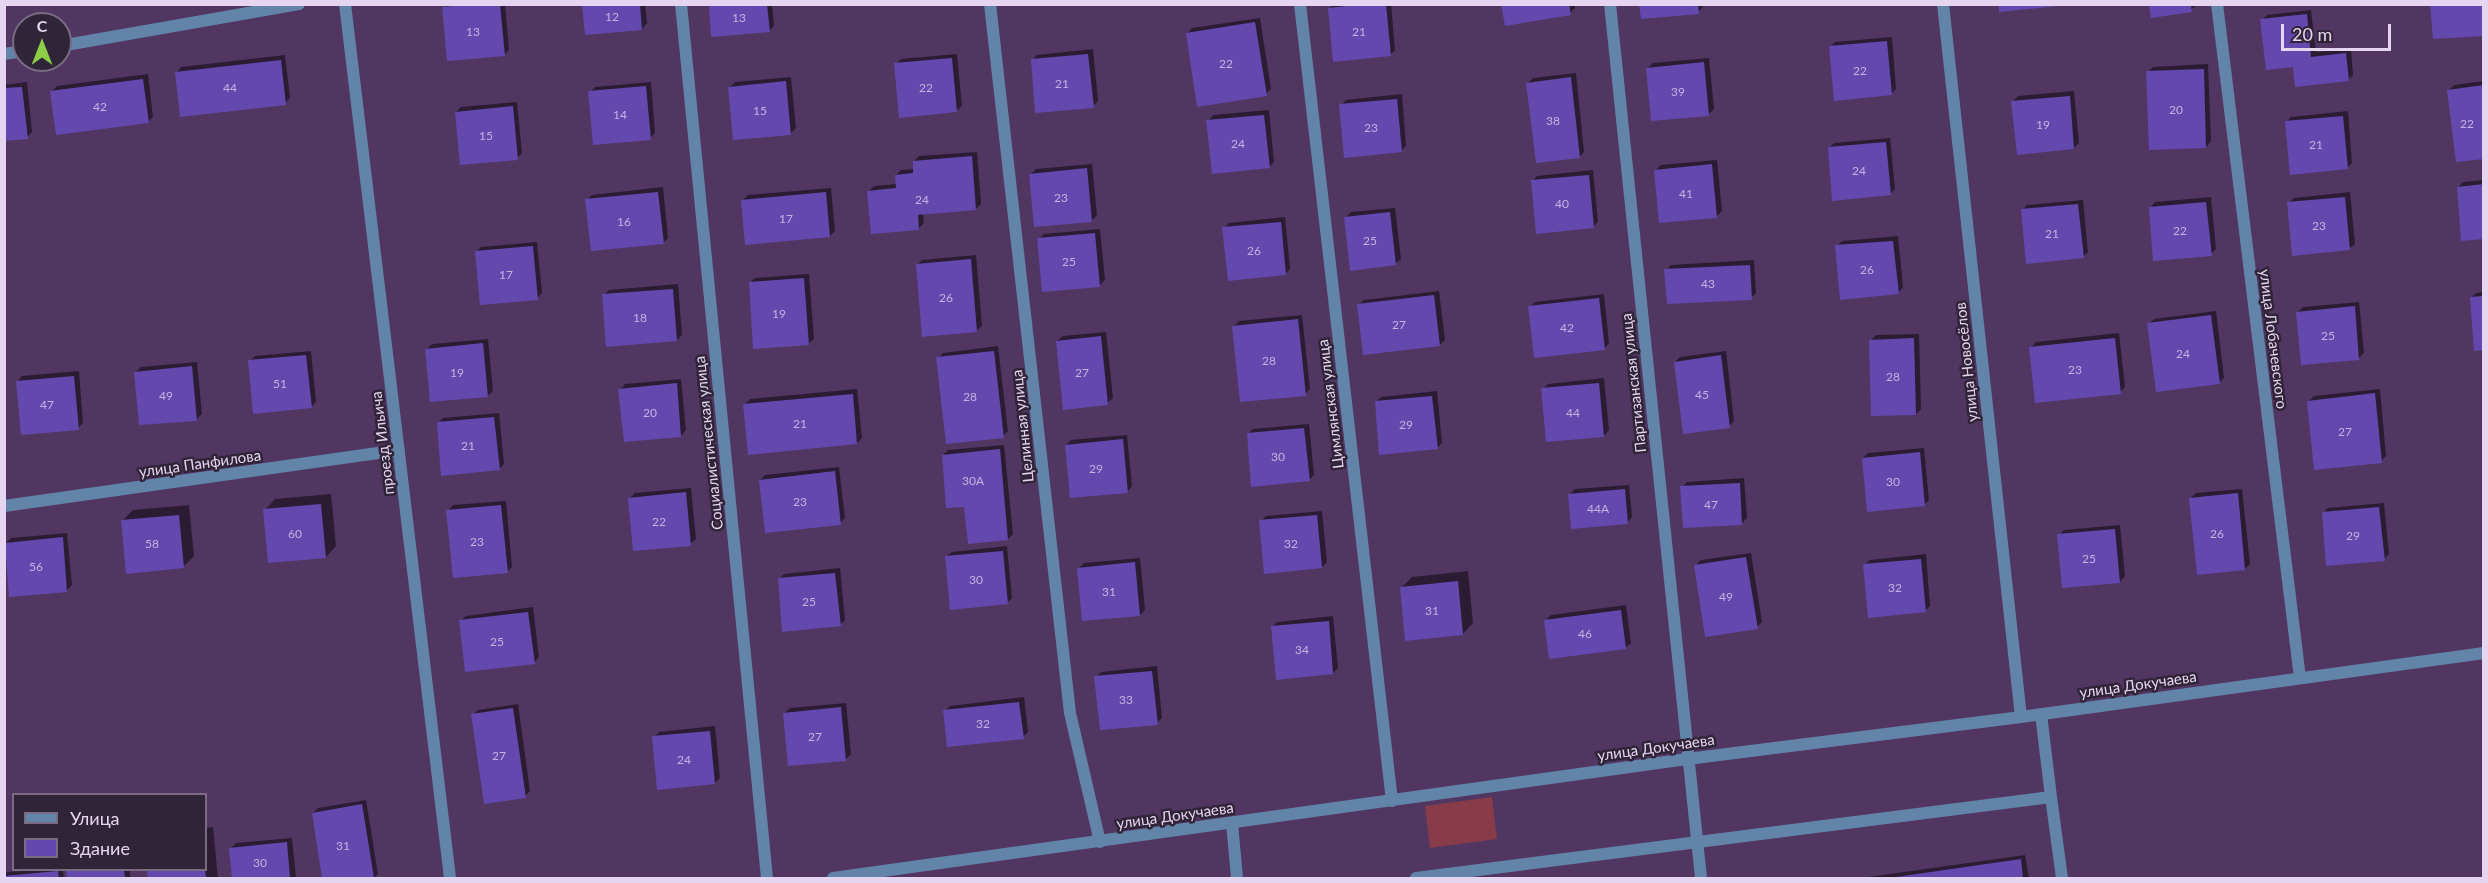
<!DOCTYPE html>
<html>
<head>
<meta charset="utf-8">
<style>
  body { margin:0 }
  #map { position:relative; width:2488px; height:883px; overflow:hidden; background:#513662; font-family:Lato,sans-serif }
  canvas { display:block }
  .frame { position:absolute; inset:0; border:6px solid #e5d5f0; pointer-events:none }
  .legend { position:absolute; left:12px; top:793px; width:195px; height:78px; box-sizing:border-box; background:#302438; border:2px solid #786b82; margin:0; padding:8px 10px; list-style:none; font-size:18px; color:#e5d5f0 }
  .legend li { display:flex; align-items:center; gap:12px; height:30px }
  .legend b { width:30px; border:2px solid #786b82 }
  .north { position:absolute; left:12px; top:12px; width:60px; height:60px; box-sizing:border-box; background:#302438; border:2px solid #786b82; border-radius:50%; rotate:0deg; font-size:16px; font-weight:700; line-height:24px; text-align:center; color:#e5d5f0 }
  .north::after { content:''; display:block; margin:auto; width:21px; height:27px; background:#8cce46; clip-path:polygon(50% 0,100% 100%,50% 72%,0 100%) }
  .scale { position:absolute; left:2281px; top:24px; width:110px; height:27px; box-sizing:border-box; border:3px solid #e5d5f0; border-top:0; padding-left:8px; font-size:18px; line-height:21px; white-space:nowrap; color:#e5d5f0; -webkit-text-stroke:4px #302438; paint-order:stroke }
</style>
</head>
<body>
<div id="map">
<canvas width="2488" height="883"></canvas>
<div class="frame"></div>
<ul class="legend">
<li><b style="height:8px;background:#6284a9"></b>Улица</li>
<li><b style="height:16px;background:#6349ae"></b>Здание</li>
</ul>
<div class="north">С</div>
<div class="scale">20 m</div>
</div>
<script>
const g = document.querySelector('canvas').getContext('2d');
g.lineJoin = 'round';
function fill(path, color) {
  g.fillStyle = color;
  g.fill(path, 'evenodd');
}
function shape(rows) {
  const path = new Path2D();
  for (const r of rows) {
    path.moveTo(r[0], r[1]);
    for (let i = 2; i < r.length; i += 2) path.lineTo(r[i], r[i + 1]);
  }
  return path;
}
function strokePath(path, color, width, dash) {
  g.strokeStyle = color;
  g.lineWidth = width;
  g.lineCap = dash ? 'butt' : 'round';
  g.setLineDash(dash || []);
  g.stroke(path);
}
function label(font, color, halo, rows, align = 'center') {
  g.font = font + ' Lato,sans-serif';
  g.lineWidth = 5;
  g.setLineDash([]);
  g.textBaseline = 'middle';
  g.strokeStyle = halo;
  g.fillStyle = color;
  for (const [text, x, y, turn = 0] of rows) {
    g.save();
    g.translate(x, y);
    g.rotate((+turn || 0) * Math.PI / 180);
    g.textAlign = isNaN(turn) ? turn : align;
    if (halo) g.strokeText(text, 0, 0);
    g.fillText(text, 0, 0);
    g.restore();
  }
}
fill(shape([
  [1492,797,1497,839,1430,848,1425,806]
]), '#883c49');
fill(shape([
  [447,4,505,4,509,50,504,55,443,8],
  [583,4,645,4,647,23,642,29],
  [710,4,772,4,774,26,769,31],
  [1334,4,1391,4,1395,50,1390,55,1329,9],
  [1503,4,1575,4,1575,8,1570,13],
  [1641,4,1703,4,1703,7,1698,12],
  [2151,4,2196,4,2196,5,2191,10,2152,16],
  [2311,10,2316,52,2351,49,2353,75,2348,80,2294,65,2262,20,2267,15],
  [1260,18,1271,89,1266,94,1187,34,1192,28],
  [1892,37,1896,89,1891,94,1830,47,1835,42],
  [1093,49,1098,101,1093,106,1032,60,1037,55],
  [957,54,962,106,956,111,896,64,901,59],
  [285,55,290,98,285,103,176,73,181,67],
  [1709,58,1714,109,1709,114,1648,68,1653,63],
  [2208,64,2211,141,2206,147,2148,72,2153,67],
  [1576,73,1584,152,1579,157,1528,83,1533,78],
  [148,74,153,117,148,122,52,91,57,86],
  [791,77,796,128,791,133,730,87,735,82],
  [2484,81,2484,157,2449,90,2454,85],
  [27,82,32,132,27,137,4,140,4,85],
  [651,82,655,133,650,138,590,92,595,87],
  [2074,91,2079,143,2074,148,2013,101,2018,96],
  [1402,94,1406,146,1401,151,1341,105,1346,100],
  [517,102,522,153,517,158,456,112,461,107],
  [1269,110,1274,162,1269,167,1208,121,1213,115],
  [2348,111,2352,163,2347,168,2286,122,2291,117],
  [1890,138,1895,189,1890,194,1829,148,1834,143],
  [977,152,981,204,976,209,923,213,924,223,919,228,869,191,874,186,897,184,896,175,901,170,915,169,914,161,919,156],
  [1717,160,1722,211,1716,217,1656,170,1661,165],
  [1092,164,1097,215,1092,220,1031,174,1036,169],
  [1593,170,1598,222,1593,227,1532,181,1537,176],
  [2484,180,2484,238,2458,188,2463,182],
  [663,187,668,238,663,243,587,200,592,195],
  [831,188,835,231,830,236,743,200,748,195],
  [2350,192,2355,244,2349,249,2289,203,2294,198],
  [2211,197,2216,249,2211,254,2150,208,2155,202],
  [2083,200,2088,252,2083,257,2022,210,2027,205],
  [1395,208,1401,259,1395,264,1346,217,1351,212],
  [1285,217,1290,269,1285,274,1224,228,1229,223],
  [1100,229,1105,280,1100,285,1039,239,1044,234],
  [1898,236,1903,287,1898,293,1837,246,1842,241],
  [537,242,542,293,537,298,476,252,481,247],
  [976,255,982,326,976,331,917,265,922,260],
  [1754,260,1756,293,1751,298,1666,270,1671,265],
  [809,274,814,339,808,344,750,283,755,278],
  [678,284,682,335,677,340,604,295,609,290],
  [1439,291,1445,340,1440,345,1359,305,1364,300],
  [2484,292,2484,349,2471,298,2476,293],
  [1604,294,1609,343,1604,349,1530,307,1535,302],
  [2359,302,2364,353,2359,358,2298,312,2303,307],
  [2216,311,2224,378,2219,383,2149,324,2154,319],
  [1302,315,1310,389,1305,394,1234,326,1239,321],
  [1106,332,1113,398,1107,403,1057,341,1063,336],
  [2119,333,2125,387,2120,392,2031,348,2036,342],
  [1919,334,1921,409,1916,414,1871,340,1876,335],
  [488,339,493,391,487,396,427,349,432,344],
  [998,346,1008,431,1003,436,938,358,943,353],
  [311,351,316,402,311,407,250,361,255,356],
  [1726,351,1734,421,1729,426,1675,362,1680,357],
  [197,362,202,414,197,419,136,372,141,367],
  [79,371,83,423,78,428,17,382,22,376],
  [1604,378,1609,430,1604,436,1543,389,1548,384],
  [681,379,686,430,681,436,620,390,625,384],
  [857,389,862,438,857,443,745,404,750,399],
  [2380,389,2386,456,2381,461,2309,401,2314,396],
  [1437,391,1442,443,1437,448,1376,402,1381,397],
  [499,413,504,464,499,469,438,423,443,418],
  [1309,424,1314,475,1309,480,1248,434,1253,429],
  [1127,435,1132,486,1127,492,1066,445,1071,440],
  [1004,445,1013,534,1008,539,965,505,943,455,948,450],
  [1924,448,1929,500,1924,505,1863,458,1868,453],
  [839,467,845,518,840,523,760,480,765,475],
  [1744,478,1747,518,1742,523,1682,487,1687,482],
  [1629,485,1632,517,1627,523,1570,494,1575,489],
  [691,488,696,539,690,544,630,498,635,493],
  [2242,489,2250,564,2245,569,2191,498,2196,493],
  [331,494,336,546,326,557,265,510,275,499],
  [506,501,512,567,507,572,448,511,453,505],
  [2384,503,2389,554,2384,559,2323,513,2328,508],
  [189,505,194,556,183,567,122,521,133,510],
  [1322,511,1327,562,1322,567,1261,521,1266,516],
  [2120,525,2125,576,2120,582,2059,535,2064,530],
  [67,533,72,585,67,590,6,543,11,538],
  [1007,546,1012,598,1007,603,946,557,952,552],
  [1751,553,1762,622,1757,627,1696,565,1701,560],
  [1926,554,1930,606,1925,611,1864,565,1870,560],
  [1140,558,1145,610,1140,615,1079,568,1084,563],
  [840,568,845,620,840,625,779,579,784,574],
  [1468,571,1473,623,1463,634,1402,587,1412,577],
  [1626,605,1631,643,1625,648,1546,620,1551,615],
  [533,607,539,657,534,663,460,621,466,616],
  [1333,616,1338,668,1333,673,1272,627,1277,622],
  [1157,666,1162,718,1157,723,1096,677,1101,672],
  [1024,697,1028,732,1023,737,945,711,950,706],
  [846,703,851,754,846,759,785,713,790,708],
  [518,704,530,791,525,796,473,715,478,710],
  [715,726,720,778,715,783,654,737,659,732],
  [366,800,378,874,374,878,324,878,313,813,318,808],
  [213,827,218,878,149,878,148,870,206,870,206,828],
  [292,838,296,878,233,878,231,848,236,843],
  [2025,855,2029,878,1861,878],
  [37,870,63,870,64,878,4,878,7,872],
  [68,870,130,870,130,878,68,878]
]), '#0007');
fill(shape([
  [473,4,500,4,505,56,447,61,442,7],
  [582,4,640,4,642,30,585,35],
  [709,4,767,4,770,32,711,37],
  [1366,4,1386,4,1391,56,1333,62,1328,8],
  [1501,4,1569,4,1571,15,1505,26],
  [1639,4,1698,4,1699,14,1641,19],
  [1999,4,2059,4,2059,6,1999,12],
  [2430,4,2484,4,2484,36,2433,39],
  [2149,5,2191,5,2192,12,2151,18],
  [2307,14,2311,57,2346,53,2349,81,2295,87,2293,67,2266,70,2260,19],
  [1255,22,1267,96,1197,107,1186,33],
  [1887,41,1892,95,1834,101,1829,46],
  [1088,54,1094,108,1035,113,1031,59],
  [952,58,957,112,899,118,894,63],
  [281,60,286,105,180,117,175,72],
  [1704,62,1709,116,1651,121,1646,68],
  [2204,69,2206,148,2149,150,2146,71],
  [1571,77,1580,158,1536,163,1526,83],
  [143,79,149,123,56,135,50,91],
  [786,81,791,135,733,140,728,87],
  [2484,85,2484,159,2456,162,2447,90],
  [646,86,651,140,593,145,588,91],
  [22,87,28,139,4,141,4,88],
  [2070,96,2074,149,2017,155,2011,101],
  [1397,99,1402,152,1344,158,1339,104],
  [513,106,518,160,460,165,455,112],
  [1264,115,1270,168,1212,174,1206,120],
  [2343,116,2348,169,2290,175,2285,121],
  [1886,142,1891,195,1832,201,1828,147],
  [972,156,976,210,918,215,919,230,871,234,867,191,896,188,895,175,913,173,913,161],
  [1712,164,1717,218,1659,223,1654,170],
  [1087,168,1092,222,1034,227,1029,174],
  [1589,175,1594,228,1536,234,1531,180],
  [2484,184,2484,239,2461,241,2457,187],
  [658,192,664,244,591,251,585,199],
  [826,192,830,237,745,245,741,200],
  [2345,197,2350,250,2292,256,2287,202],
  [2206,202,2212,256,2153,261,2149,207],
  [2078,204,2084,258,2026,264,2021,209],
  [1390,212,1396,265,1350,271,1344,217],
  [1281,222,1286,275,1228,281,1222,227],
  [1095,233,1100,287,1042,292,1037,238],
  [1893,241,1899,294,1840,300,1835,245],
  [533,246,538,300,480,305,475,251],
  [971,259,977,332,922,337,916,264],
  [1750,265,1752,300,1667,304,1664,269],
  [804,278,809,345,753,349,749,282],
  [673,289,677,341,606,347,602,294],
  [1434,295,1440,346,1363,355,1357,304],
  [2484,296,2484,350,2474,351,2470,297],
  [1599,298,1605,350,1534,358,1528,306],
  [2355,306,2359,360,2301,365,2296,312],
  [2211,315,2220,384,2156,392,2147,323],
  [1298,319,1306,396,1240,402,1232,326],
  [1101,336,1108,405,1063,410,1056,341],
  [1914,338,1916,415,1871,416,1869,340],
  [2115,338,2121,394,2035,403,2029,347],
  [483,343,488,397,430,402,425,349],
  [994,351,1004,438,946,444,936,357],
  [306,355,312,408,253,414,248,360],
  [1721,355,1730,428,1683,434,1674,362],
  [192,366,197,421,139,425,134,372],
  [74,376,79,430,21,435,16,381],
  [677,383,681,437,624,442,618,389],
  [1599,383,1604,437,1546,442,1541,388],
  [2375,393,2382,463,2314,470,2307,401],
  [853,394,857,444,748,455,743,404],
  [1432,396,1438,449,1379,455,1375,401],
  [494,417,500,470,441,476,437,422],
  [1304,428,1310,481,1251,487,1247,433],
  [1123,439,1128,493,1070,498,1065,445],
  [1000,449,1008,540,968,544,964,507,946,508,942,455],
  [1920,452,1925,506,1867,512,1862,458],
  [835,471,841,525,765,533,759,480],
  [1740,483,1742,525,1683,528,1680,486],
  [1625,489,1628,524,1571,529,1568,494],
  [686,492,691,546,633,551,628,498],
  [2238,493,2245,570,2197,575,2189,498],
  [321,504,326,558,268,563,263,509],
  [501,505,508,573,453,578,446,510],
  [2379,507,2385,561,2326,566,2322,512],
  [179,515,184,568,126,574,121,520],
  [1317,515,1322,568,1264,574,1259,520],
  [2115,529,2120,583,2062,588,2057,534],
  [63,537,67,592,9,597,5,543],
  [1003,551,1008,604,950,610,945,556],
  [1746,557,1758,629,1705,637,1694,565],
  [1921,559,1926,612,1868,618,1863,564],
  [1135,562,1140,616,1082,621,1077,568],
  [835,573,841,626,782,632,778,578],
  [1458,581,1463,635,1405,641,1400,587],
  [1621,610,1626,649,1549,659,1544,620],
  [528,612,535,664,465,672,459,620],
  [1329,621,1333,674,1276,680,1271,626],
  [1152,671,1158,725,1100,730,1094,676],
  [1019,702,1024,739,947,747,943,710],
  [841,707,846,761,788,766,783,713],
  [513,708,526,798,484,804,471,714],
  [710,731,715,784,657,790,652,736],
  [362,804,374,878,322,878,312,813],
  [287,842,290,878,232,878,229,848],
  [2021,859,2023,878,1896,878,1896,877],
  [66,870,124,870,125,878,67,878],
  [147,870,205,870,206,878,148,878],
  [58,871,59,878,4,878,4,876]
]), '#6349ae');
strokePath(shape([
  [2051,797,2062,878],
  [1416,878,2051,797,2041,714]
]), '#6284a9', 12);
strokePath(shape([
  [345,4,450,878],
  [681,4,767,878],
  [990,4,1070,713,1100,842],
  [1300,4,1392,801],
  [1610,4,1701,878],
  [1943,4,2021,717],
  [2217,4,2300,678],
  [60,46,299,4],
  [4,54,24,51],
  [4,506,399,450],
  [1232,823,1237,878],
  [833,878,1687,759,2021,717,2484,653]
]), '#6284a9', 12);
label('12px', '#c4b2e0', null, [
  ["12",612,17],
  ["13",739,18],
  ["13",473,32],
  ["21",1359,32],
  ["22",1226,64],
  ["22",1860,71],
  ["21",1062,84],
  ["44",230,88],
  ["22",926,88],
  ["39",1678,92],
  ["42",100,107],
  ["20",2176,110],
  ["15",760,111],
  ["14",620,115],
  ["38",1553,121],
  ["22",2467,124],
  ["19",2043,125],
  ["23",1371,128],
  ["15",486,136],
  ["24",1238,144],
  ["21",2316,145],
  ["24",1859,171],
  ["41",1686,194],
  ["23",1061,198],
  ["24",922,200],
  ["40",1562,204],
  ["17",786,219],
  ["16",624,222],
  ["23",2319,226],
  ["22",2180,231],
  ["21",2052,234],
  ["25",1370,241],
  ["26",1254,251],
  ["25",1069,262],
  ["26",1867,270],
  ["17",506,275],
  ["43",1708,284],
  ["26",946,298],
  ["19",779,314],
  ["18",640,318],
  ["27",1399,325],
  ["42",1567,328],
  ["25",2328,336],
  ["24",2183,354],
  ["28",1269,361],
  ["23",2075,370],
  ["19",457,373],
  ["27",1082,373],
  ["28",1893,377],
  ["51",280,384],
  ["45",1702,395],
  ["49",166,396],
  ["28",970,397],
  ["47",47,405],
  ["20",650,413],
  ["44",1573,413],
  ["21",800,424],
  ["29",1406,425],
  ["27",2345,432],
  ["21",468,446],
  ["30",1278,457],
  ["29",1096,469],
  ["30А",973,481],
  ["30",1893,482],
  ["23",800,502],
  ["47",1711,505],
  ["44А",1598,509],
  ["22",659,522],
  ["60",295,534],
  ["26",2217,534],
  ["29",2353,536],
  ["23",477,542],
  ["58",152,544],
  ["32",1291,544],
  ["25",2089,559],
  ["56",36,567],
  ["30",976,580],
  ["32",1895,588],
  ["31",1109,592],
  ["49",1726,597],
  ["25",809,602],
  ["31",1432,611],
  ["46",1585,634],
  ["25",497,642],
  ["34",1302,650],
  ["33",1126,700],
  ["32",983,724],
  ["27",815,737],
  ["27",499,756],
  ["24",684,760],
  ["31",343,846],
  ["30",260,863]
]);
label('15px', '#e5d5f0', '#302438', [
  ["улица Лобачевского",2273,339,83],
  ["улица Новосёлов",1967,362,-96],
  ["Партизанская улица",1634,383,-96],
  ["Цимлянская улица",1331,404,-97],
  ["Целинная улица",1023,426,-96],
  ["проезд Ильича",383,443,-97],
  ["Социалистическая улица",709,443,-96],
  ["улица Панфилова",200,464,-8],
  ["улица Докучаева",2138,685,-8],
  ["улица Докучаева",1656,748,-8],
  ["улица Докучаева",1175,816,-8]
]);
</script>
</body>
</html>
